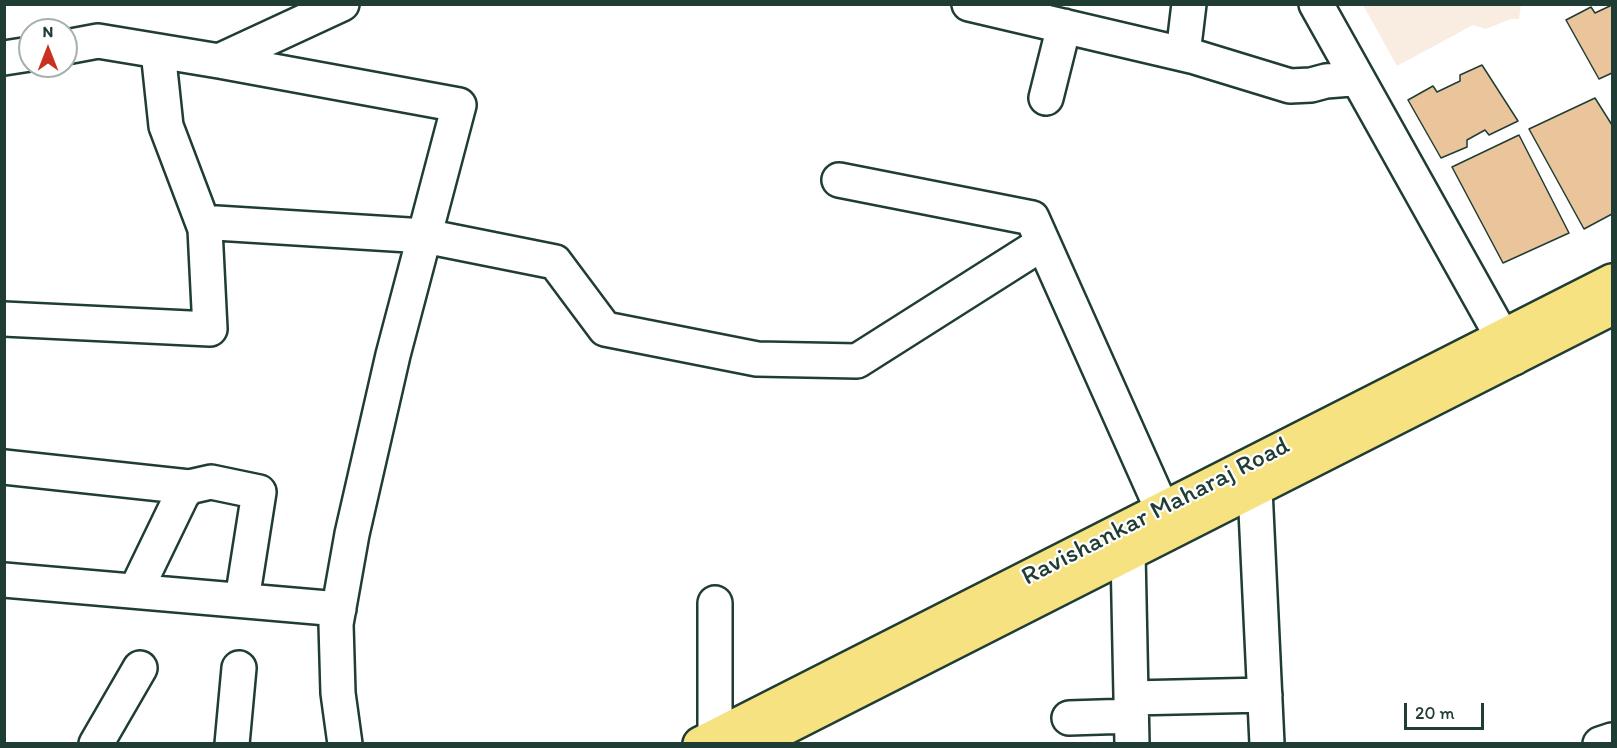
<!DOCTYPE html>
<html>
<head>
<meta charset="utf-8">
<style>
  body { margin:0 }
  #map { position:relative; width:1617px; height:748px; overflow:hidden; background:#fff; font-family:Itim,sans-serif }
  canvas { display:block }
  .frame { position:absolute; inset:0; border:6px solid #1f3d34; pointer-events:none }
  .north { position:absolute; left:18px; top:18px; width:60px; height:60px; box-sizing:border-box; background:#fff; border:2px solid #a5b1ae; border-radius:50%; rotate:0deg; font-size:16px; font-weight:700; line-height:24px; text-align:center; color:#1f3d34 }
  .north::after { content:''; display:block; margin:auto; width:21px; height:27px; background:#c8321e; clip-path:polygon(50% 0,100% 100%,50% 72%,0 100%) }
  .scale { position:absolute; left:1404px; top:703px; width:80px; height:27px; box-sizing:border-box; border:3px solid #1f3d34; border-top:0; padding-left:8px; font-size:18px; line-height:21px; white-space:nowrap; color:#1f3d34; -webkit-text-stroke:4px #fff; paint-order:stroke }
</style>
</head>
<body>
<div id="map">
<canvas width="1617" height="748"></canvas>
<div class="frame"></div>
<div class="north">N</div>
<div class="scale">20 m</div>
</div>
<script>
const g = document.querySelector('canvas').getContext('2d');
g.lineJoin = 'round';
function fill(path, color) {
  g.fillStyle = color;
  g.fill(path, 'evenodd');
}
function shape(rows) {
  const path = new Path2D();
  for (const r of rows) {
    path.moveTo(r[0], r[1]);
    for (let i = 2; i < r.length; i += 2) path.lineTo(r[i], r[i + 1]);
  }
  return path;
}
function strokePath(path, color, width, dash) {
  g.strokeStyle = color;
  g.lineWidth = width;
  g.lineCap = dash ? 'butt' : 'round';
  g.setLineDash(dash || []);
  g.stroke(path);
}
function label(font, color, halo, rows, align = 'center') {
  g.font = font + ' Itim,sans-serif';
  g.lineWidth = 4.5;
  g.setLineDash([]);
  g.textBaseline = 'middle';
  g.strokeStyle = halo;
  g.fillStyle = color;
  for (const [text, x, y, turn = 0] of rows) {
    g.save();
    g.translate(x, y);
    g.rotate((+turn || 0) * Math.PI / 180);
    g.textAlign = isNaN(turn) ? turn : align;
    if (halo) g.strokeText(text, 0, 0);
    g.fillText(text, 0, 0);
    g.restore();
  }
}
fill(shape([
  [1363,5,1521,5,1519,19,1511,19,1486,29,1473,25,1397,66]
]), '#f9ede1');
const building = shape([
  [1612,5,1612,73,1599,79,1566,20,1591,7,1595,13,1612,5],
  [1482,65,1518,121,1489,135,1485,130,1467,140,1467,147,1441,158,1408,100,1433,86,1437,92,1460,81,1460,75,1482,65],
  [1595,98,1612,125,1612,214,1584,229,1529,129,1595,98],
  [1519,135,1569,233,1503,263,1452,167,1519,135]
]);
fill(building, '#eac49a');
strokePath(building, '#1f3d34', 1.5);
const minor = shape([
  [969,4,1195,57,1290,86,1311,85,1326,81,1351,79,1360,83],
  [1316,4,1514,358],
  [66,47,98,41,219,61,459,105,393,355,352,534,336,624,338,693,345,744],
  [1183,54,1189,4],
  [4,58,30,54],
  [219,61,342,4],
  [1046,98,1064,26],
  [839,180,1032,218,1162,509],
  [205,229,216,223,425,236,555,262,605,329,757,359,857,361,1043,243],
  [4,319,210,329,205,229,166,126,158,51],
  [4,467,189,487],
  [1244,468,1255,489,1267,744],
  [1128,553,1132,744],
  [4,580,339,609],
  [136,590,182,495,189,487,211,482,259,492,242,600],
  [715,603,715,736],
  [1131,698,1265,695],
  [1069,718,1131,716],
  [96,744,140,668],
  [232,744,239,668],
  [1600,744,1612,740]
]);
const major = shape([
  [700,744,1612,281],
  [753,744,1612,308]
]);
strokePath(minor, '#1f3d34', 38);
strokePath(major, '#1f3d34', 38);
strokePath(minor, '#fff', 33);
strokePath(major, '#f7e281', 33);
label('26px', '#1f3d34', '#fff', [
  ["Ravishankar Maharaj Road",1156,512,-27]
]);
</script>
</body>
</html>
